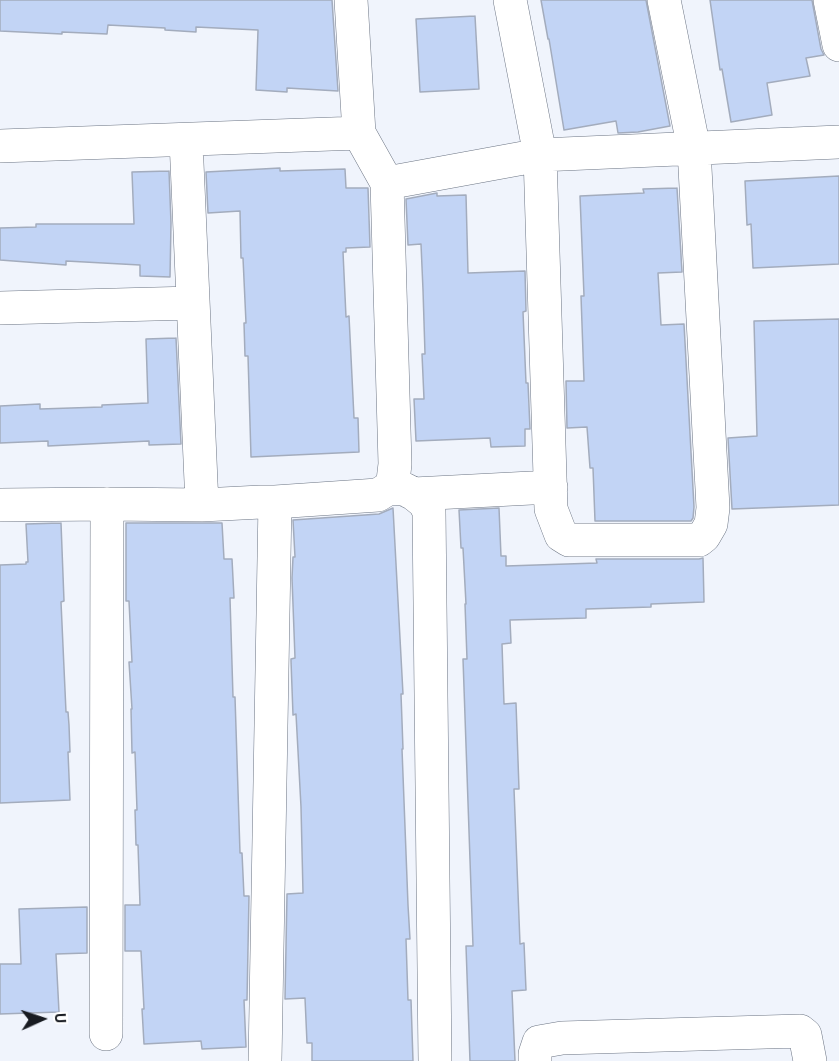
<!DOCTYPE html>
<html>
<head>
<meta charset="utf-8">
<style>
  body { margin:0 }
  #map { position:relative; width:839px; height:1061px; overflow:hidden; background:#f0f4fc; font-family:"Alegreya Sans",sans-serif }
  canvas { display:block }
  .north { position:absolute; left:12px; top:989px; width:60px; height:60px; -webkit-text-stroke:4px #fff; paint-order:stroke; rotate:87deg; font-size:16px; font-weight:700; line-height:24px; text-align:center; color:#181b21 }
  .north::after { content:''; display:block; margin:auto; width:21px; height:27px; background:#181b21; clip-path:polygon(50% 0,100% 100%,50% 72%,0 100%) }
</style>
</head>
<body>
<div id="map">
<canvas width="839" height="1061"></canvas>
<div class="north">U</div>
</div>
<script>
const g = document.querySelector('canvas').getContext('2d');
g.lineJoin = 'round';
function fill(path, color) {
  g.fillStyle = color;
  g.fill(path, 'evenodd');
}
function shape(rows) {
  const path = new Path2D();
  for (const r of rows) {
    path.moveTo(r[0], r[1]);
    for (let i = 2; i < r.length; i += 2) path.lineTo(r[i], r[i + 1]);
  }
  return path;
}
function strokePath(path, color, width, dash) {
  g.strokeStyle = color;
  g.lineWidth = width;
  g.lineCap = dash ? 'butt' : 'round';
  g.setLineDash(dash || []);
  g.stroke(path);
}
const building = shape([
  [0,0,332,0,338,91,287,88,287,92,256,90,258,30,196,27,196,32,165,30,165,28,108,25,107,34,62,32,62,34,0,31,0,0],
  [541,0,646,0,670,126,638,132,618,133,616,121,564,130,549,39,548,39,541,0],
  [710,0,812,0,821,49,824,55,806,58,810,76,767,83,772,115,731,122,722,69,720,70,710,0],
  [475,16,479,89,420,92,416,19,475,16],
  [280,168,280,171,345,169,346,188,368,188,370,247,346,248,346,252,343,252,346,317,349,316,354,418,358,418,359,452,251,457,248,356,245,356,244,323,246,323,243,258,241,258,240,211,208,213,206,172,280,168],
  [169,171,171,223,170,277,140,276,140,265,66,261,66,265,0,260,0,228,36,227,36,224,134,224,132,172,169,171],
  [839,176,839,264,753,268,751,224,747,225,745,181,839,176],
  [677,188,682,272,658,273,661,325,684,324,694,507,693,518,691,521,595,521,593,468,590,468,587,427,567,428,566,381,584,381,581,296,584,296,580,196,644,193,643,189,677,188],
  [437,193,437,196,466,195,468,273,525,271,526,311,523,312,526,383,528,383,530,429,525,429,525,446,491,447,490,438,416,441,414,399,424,399,422,354,425,354,423,290,421,244,408,245,406,199,437,193],
  [839,319,839,505,732,509,728,438,757,436,754,321,839,319],
  [176,338,181,444,149,445,149,441,48,446,48,441,0,443,0,406,40,404,40,409,102,407,102,405,148,403,146,339,176,338],
  [393,508,403,694,401,694,403,749,402,749,408,905,410,939,406,939,408,1000,411,1000,413,1061,312,1061,312,1043,307,1043,305,998,285,999,287,894,303,893,301,807,296,714,293,715,291,661,291,659,295,658,292,578,293,557,295,557,293,520,379,514,393,508],
  [499,508,501,556,506,556,506,566,597,563,596,559,699,559,703,558,704,602,651,604,651,607,586,609,586,618,510,620,511,643,502,644,504,704,516,703,519,789,514,789,520,944,524,943,526,990,512,991,515,1061,470,1061,466,946,473,946,463,659,467,659,465,604,466,604,463,548,461,548,459,510,499,508],
  [61,523,64,601,61,602,66,712,68,712,69,725,70,752,68,752,70,800,0,803,0,565,26,564,26,562,28,562,26,524,61,523],
  [126,523,222,523,224,559,232,559,234,598,230,598,233,697,235,697,240,853,242,853,244,896,249,896,247,1000,244,1000,246,1047,202,1049,201,1041,144,1044,142,1009,144,1009,141,951,125,951,125,905,140,905,138,845,136,845,135,810,137,810,135,752,132,753,131,709,132,709,129,662,132,662,129,601,126,601,126,523],
  [87,907,87,953,56,954,59,1012,0,1014,0,964,21,964,19,909,87,907]
]);
fill(building, '#c2d4f5');
strokePath(building, '#a3acbd', 1.5);
const minor = shape([
  [510,0,540,155,551,509,561,535,569,540,699,540,704,536,711,524,713,508,694,149,664,0],
  [830,0,839,45],
  [186,140,202,505],
  [0,146,359,133],
  [387,183,540,155,839,142],
  [0,308,193,303],
  [389,488,404,489,414,494,424,502,429,511,435,1061],
  [414,494,551,487],
  [0,505,107,504,202,505,261,502,275,502,378,495,389,488,393,481,395,464,387,183,359,133,351,0],
  [106,1034,107,504],
  [265,1061,275,502],
  [535,1061,535,1054,539,1042,562,1038,800,1031,805,1035,810,1061]
]);
strokePath(minor, '#6c7584', 34);
strokePath(minor, '#fff', 33);
</script>
</body>
</html>
